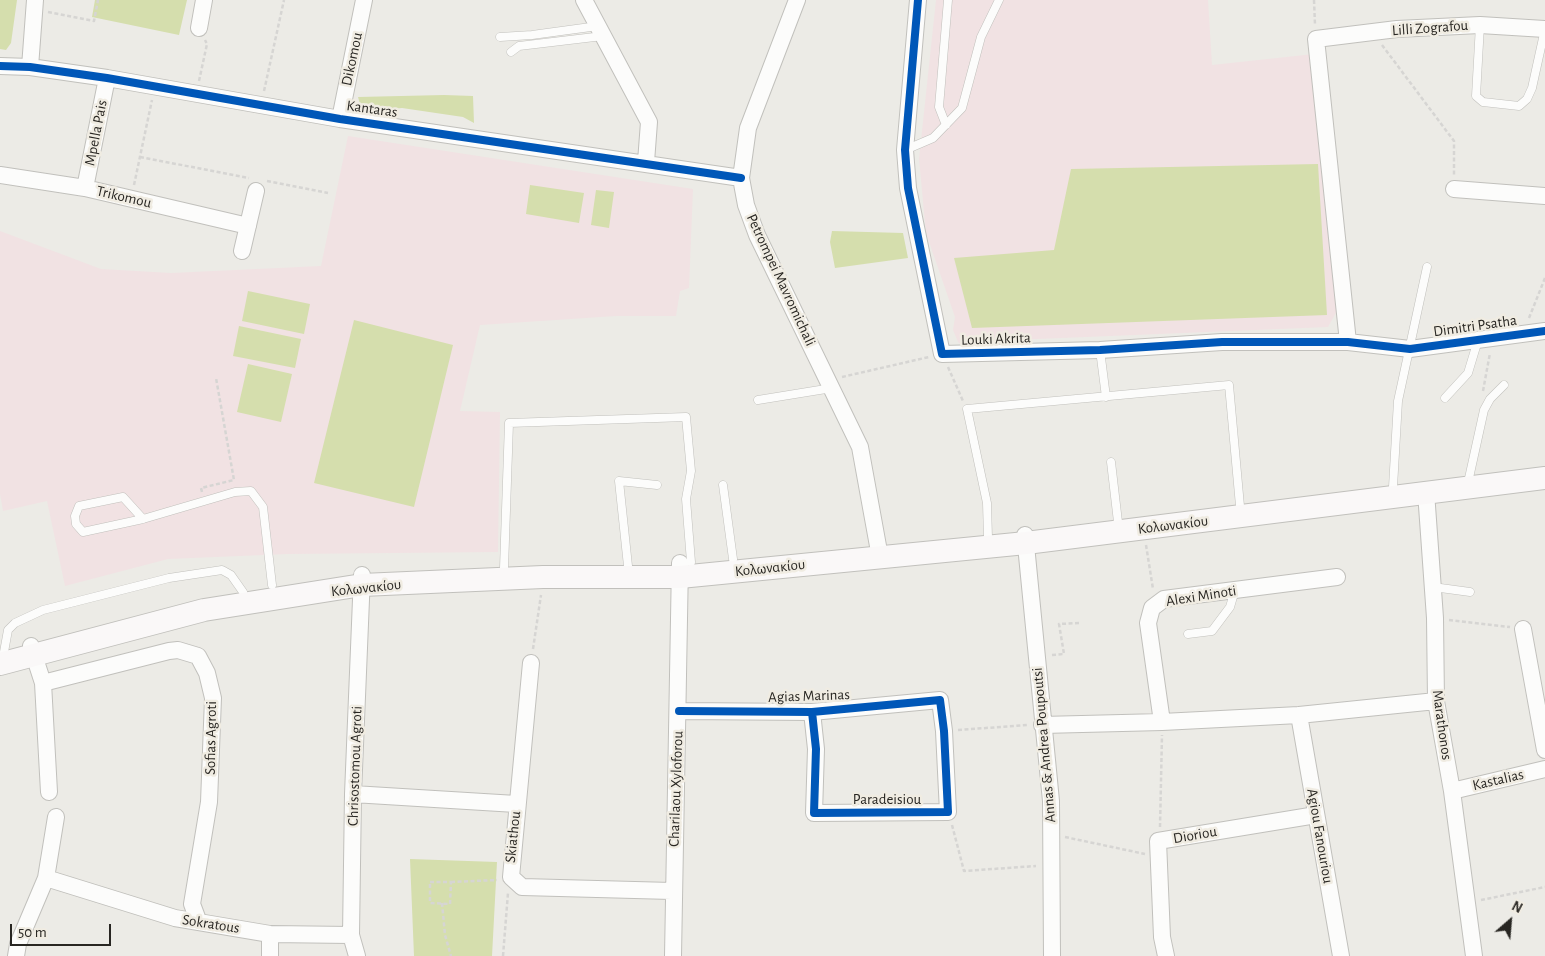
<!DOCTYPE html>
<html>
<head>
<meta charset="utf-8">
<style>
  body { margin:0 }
  #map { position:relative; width:1545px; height:956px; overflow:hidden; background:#ecebe6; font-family:"Alegreya Sans",sans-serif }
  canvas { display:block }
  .north { position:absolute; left:1485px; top:896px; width:50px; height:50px; -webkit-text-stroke:4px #f0ece2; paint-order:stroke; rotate:27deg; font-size:14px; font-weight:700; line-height:20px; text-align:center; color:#282622 }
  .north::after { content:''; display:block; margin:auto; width:18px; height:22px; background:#282622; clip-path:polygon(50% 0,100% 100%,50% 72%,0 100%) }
  .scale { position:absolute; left:10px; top:924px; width:101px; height:22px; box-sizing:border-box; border:2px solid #282622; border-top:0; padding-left:6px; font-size:15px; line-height:18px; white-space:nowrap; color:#282622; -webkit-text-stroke:4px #f0ece2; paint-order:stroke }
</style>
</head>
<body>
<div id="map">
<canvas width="1545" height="956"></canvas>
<div class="north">N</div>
<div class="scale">50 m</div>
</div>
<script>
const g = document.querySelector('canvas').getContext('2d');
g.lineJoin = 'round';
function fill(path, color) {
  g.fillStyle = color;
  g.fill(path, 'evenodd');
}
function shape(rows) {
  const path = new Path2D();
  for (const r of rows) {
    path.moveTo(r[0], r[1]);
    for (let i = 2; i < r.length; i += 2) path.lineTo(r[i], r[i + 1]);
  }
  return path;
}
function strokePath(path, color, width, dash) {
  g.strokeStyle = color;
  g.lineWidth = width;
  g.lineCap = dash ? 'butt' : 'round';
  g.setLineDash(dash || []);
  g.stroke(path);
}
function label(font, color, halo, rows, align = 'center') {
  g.font = font + ' "Alegreya Sans",sans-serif';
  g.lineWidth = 5;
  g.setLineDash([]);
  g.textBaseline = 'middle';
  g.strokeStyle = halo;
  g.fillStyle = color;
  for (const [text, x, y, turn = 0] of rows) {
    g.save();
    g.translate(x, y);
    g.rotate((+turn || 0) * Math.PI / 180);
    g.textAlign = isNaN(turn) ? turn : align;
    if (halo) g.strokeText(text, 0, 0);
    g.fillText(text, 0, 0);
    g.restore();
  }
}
fill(shape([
  [936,0,1208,0,1212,65,1314,54,1338,309,1328,327,989,341,982,347,966,349,958,342,953,330,955,317,926,233,919,159],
  [348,136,693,189,689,288,680,291,676,316,616,316,480,325,460,411,500,412,498,552,288,554,168,559,65,586,47,501,3,511,0,494,0,231,101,269,171,273,321,266]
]), '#f1e2e3');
fill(shape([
  [0,0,17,0,11,43,6,50,0,49],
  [95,0,187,0,179,35,92,17],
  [444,95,473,96,474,123,463,117,402,108,368,111,360,104,358,97],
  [1318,164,1327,315,972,328,954,258,1054,250,1071,169],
  [530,185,584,193,579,223,526,214],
  [596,190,614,192,609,228,591,225],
  [832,231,903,233,908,258,835,268,830,242],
  [248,291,310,304,304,334,242,321],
  [354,320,453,345,414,507,314,483],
  [239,326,301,339,295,368,233,356],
  [248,364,292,374,281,422,237,412],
  [410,859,497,862,492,956,414,956]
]), '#d5dead');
const service = shape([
  [1480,25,1476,96,1483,102,1519,106,1527,99,1532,88,1545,29],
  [500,37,532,35,598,26],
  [511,52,519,46,603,36],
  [946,125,939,107,948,0],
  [905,150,933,138,962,108,981,37,999,0],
  [1100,350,1106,397],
  [1445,398,1468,373,1478,340],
  [758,400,832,388],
  [1111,462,1118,522],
  [1469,478,1484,410,1490,399,1504,385],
  [723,485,733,559],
  [1393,487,1398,401,1427,267],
  [143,519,123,497,79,506,75,516,76,524,83,532,143,519,235,492,251,491,263,507,272,585],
  [988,538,987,503,967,409,1229,385,1240,506],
  [628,566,619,481,657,485],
  [504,568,509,423,686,417,691,471,686,499,691,562],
  [1433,587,1470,592],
  [1188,634,1212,631,1230,607,1235,590],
  [4,652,8,630,15,623,43,610,169,578,222,570,231,575,243,592]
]);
const minor = shape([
  [584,0,649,122,646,162],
  [797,0,748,128,741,178,746,205,757,235,860,447,880,557],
  [918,0,905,150,908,188,942,354,1100,350,1222,342,1348,342,1410,349,1545,331],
  [199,28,204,0],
  [0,66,30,67,107,78,340,119,741,178],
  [30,67,35,0],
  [340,119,364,0],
  [0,175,85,188,248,226],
  [85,188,107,78],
  [1454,189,1545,196],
  [242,251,256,191],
  [1348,342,1316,39,1397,29,1480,25,1545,29],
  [1426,492,1435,618,1436,701,1452,791,1474,956],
  [1025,535,1051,801,1052,956],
  [1523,629,1545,750],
  [31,646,43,683,49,792],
  [531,663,511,877,522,887,672,891],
  [43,683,169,651,178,650,198,656,207,673,213,698,209,802,192,904,198,920],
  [679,711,812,712,940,700,944,731,948,812,814,813,816,749,812,712],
  [1299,715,1341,956],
  [1162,722,1148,623,1152,608,1164,599,1337,577],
  [1042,725,1162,722,1299,715,1436,701],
  [1452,791,1545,769],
  [353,794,516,804],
  [46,878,175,918,270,934,351,935],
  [16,956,18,944,46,878,56,817],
  [270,956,270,934],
  [357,956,351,935,353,794,362,575],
  [673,956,680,563],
  [1166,956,1162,937,1158,841,1316,815]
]);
const secondary = shape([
  [0,664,204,610,362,585,543,577,680,577,1026,543,1545,478]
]);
strokePath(service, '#c1c0bc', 9);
strokePath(minor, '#c1c0bc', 18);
strokePath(secondary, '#c1c0bc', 24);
strokePath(shape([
  [1314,0,1315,25],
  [48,12,94,21,98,0],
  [1382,45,1454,141,1454,175],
  [199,81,207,44,205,40],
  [264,91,284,0],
  [140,157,249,178],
  [267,181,328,193],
  [134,185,152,100],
  [1529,318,1545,278],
  [948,367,963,401],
  [842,377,929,357],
  [1483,391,1490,353],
  [202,492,201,488,234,480,216,378],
  [1146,545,1153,589],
  [1449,620,1510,627],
  [533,649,541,595],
  [1052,655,1064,654,1059,624,1079,623],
  [958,730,1028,725],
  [952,825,964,871,1036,866],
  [1160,827,1162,735],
  [1065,837,1145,854],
  [430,882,451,882,450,904,430,903,430,882],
  [451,882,497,880],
  [1481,900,1545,887],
  [442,903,445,935,451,956],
  [503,956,508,893]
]), '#d6d5d3', 2.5, [4, 2.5]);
strokePath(service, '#fcfcfb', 8);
strokePath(minor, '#fcfcfb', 16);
strokePath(secondary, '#faf8f8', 22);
strokePath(shape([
  [918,0,905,150,908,188,942,354,1100,350,1222,342,1348,342,1410,349,1545,331],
  [0,66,30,67,107,78,340,119,741,178],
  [679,711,812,712,940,700,944,731,948,812,814,813,816,749,812,712]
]), '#0057b8', 8);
label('15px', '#282622', '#f0ece2', [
  ["Lilli Zografou",1430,28,-4],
  ["Dikomou",352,59,-78],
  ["Kantaras",372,109,8],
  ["Mpella Pais",96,133,-79],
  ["Trikomou",124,197,13],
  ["Petrompei Mavromichali",781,280,65],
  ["Dimitri Psatha",1475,326,-8],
  ["Louki Akrita",996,339,-2],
  ["Κολωνακίου",1173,525,-7],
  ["Κολωνακίου",770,568,-6],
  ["Κολωνακίου",366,588,-6],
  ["Alexi Minoti",1201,596,-9],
  ["Agias Marinas",809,696,-2],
  ["Marathonos",1442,725,82],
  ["Sofias Agroti",211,738,-89],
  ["Annas & Andrea Poupoutsi",1044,745,-95],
  ["Chrisostomou Agroti",355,766,-88],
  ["Kastalias",1498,780,-13],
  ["Charilaou Xyloforou",676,789,-88],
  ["Paradeisiou",887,799],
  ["Dioriou",1195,835,-10],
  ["Agiou Fanouriou",1320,836,80],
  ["Skiathou",513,837,-84],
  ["Sokratous",211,924,9]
]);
</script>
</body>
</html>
